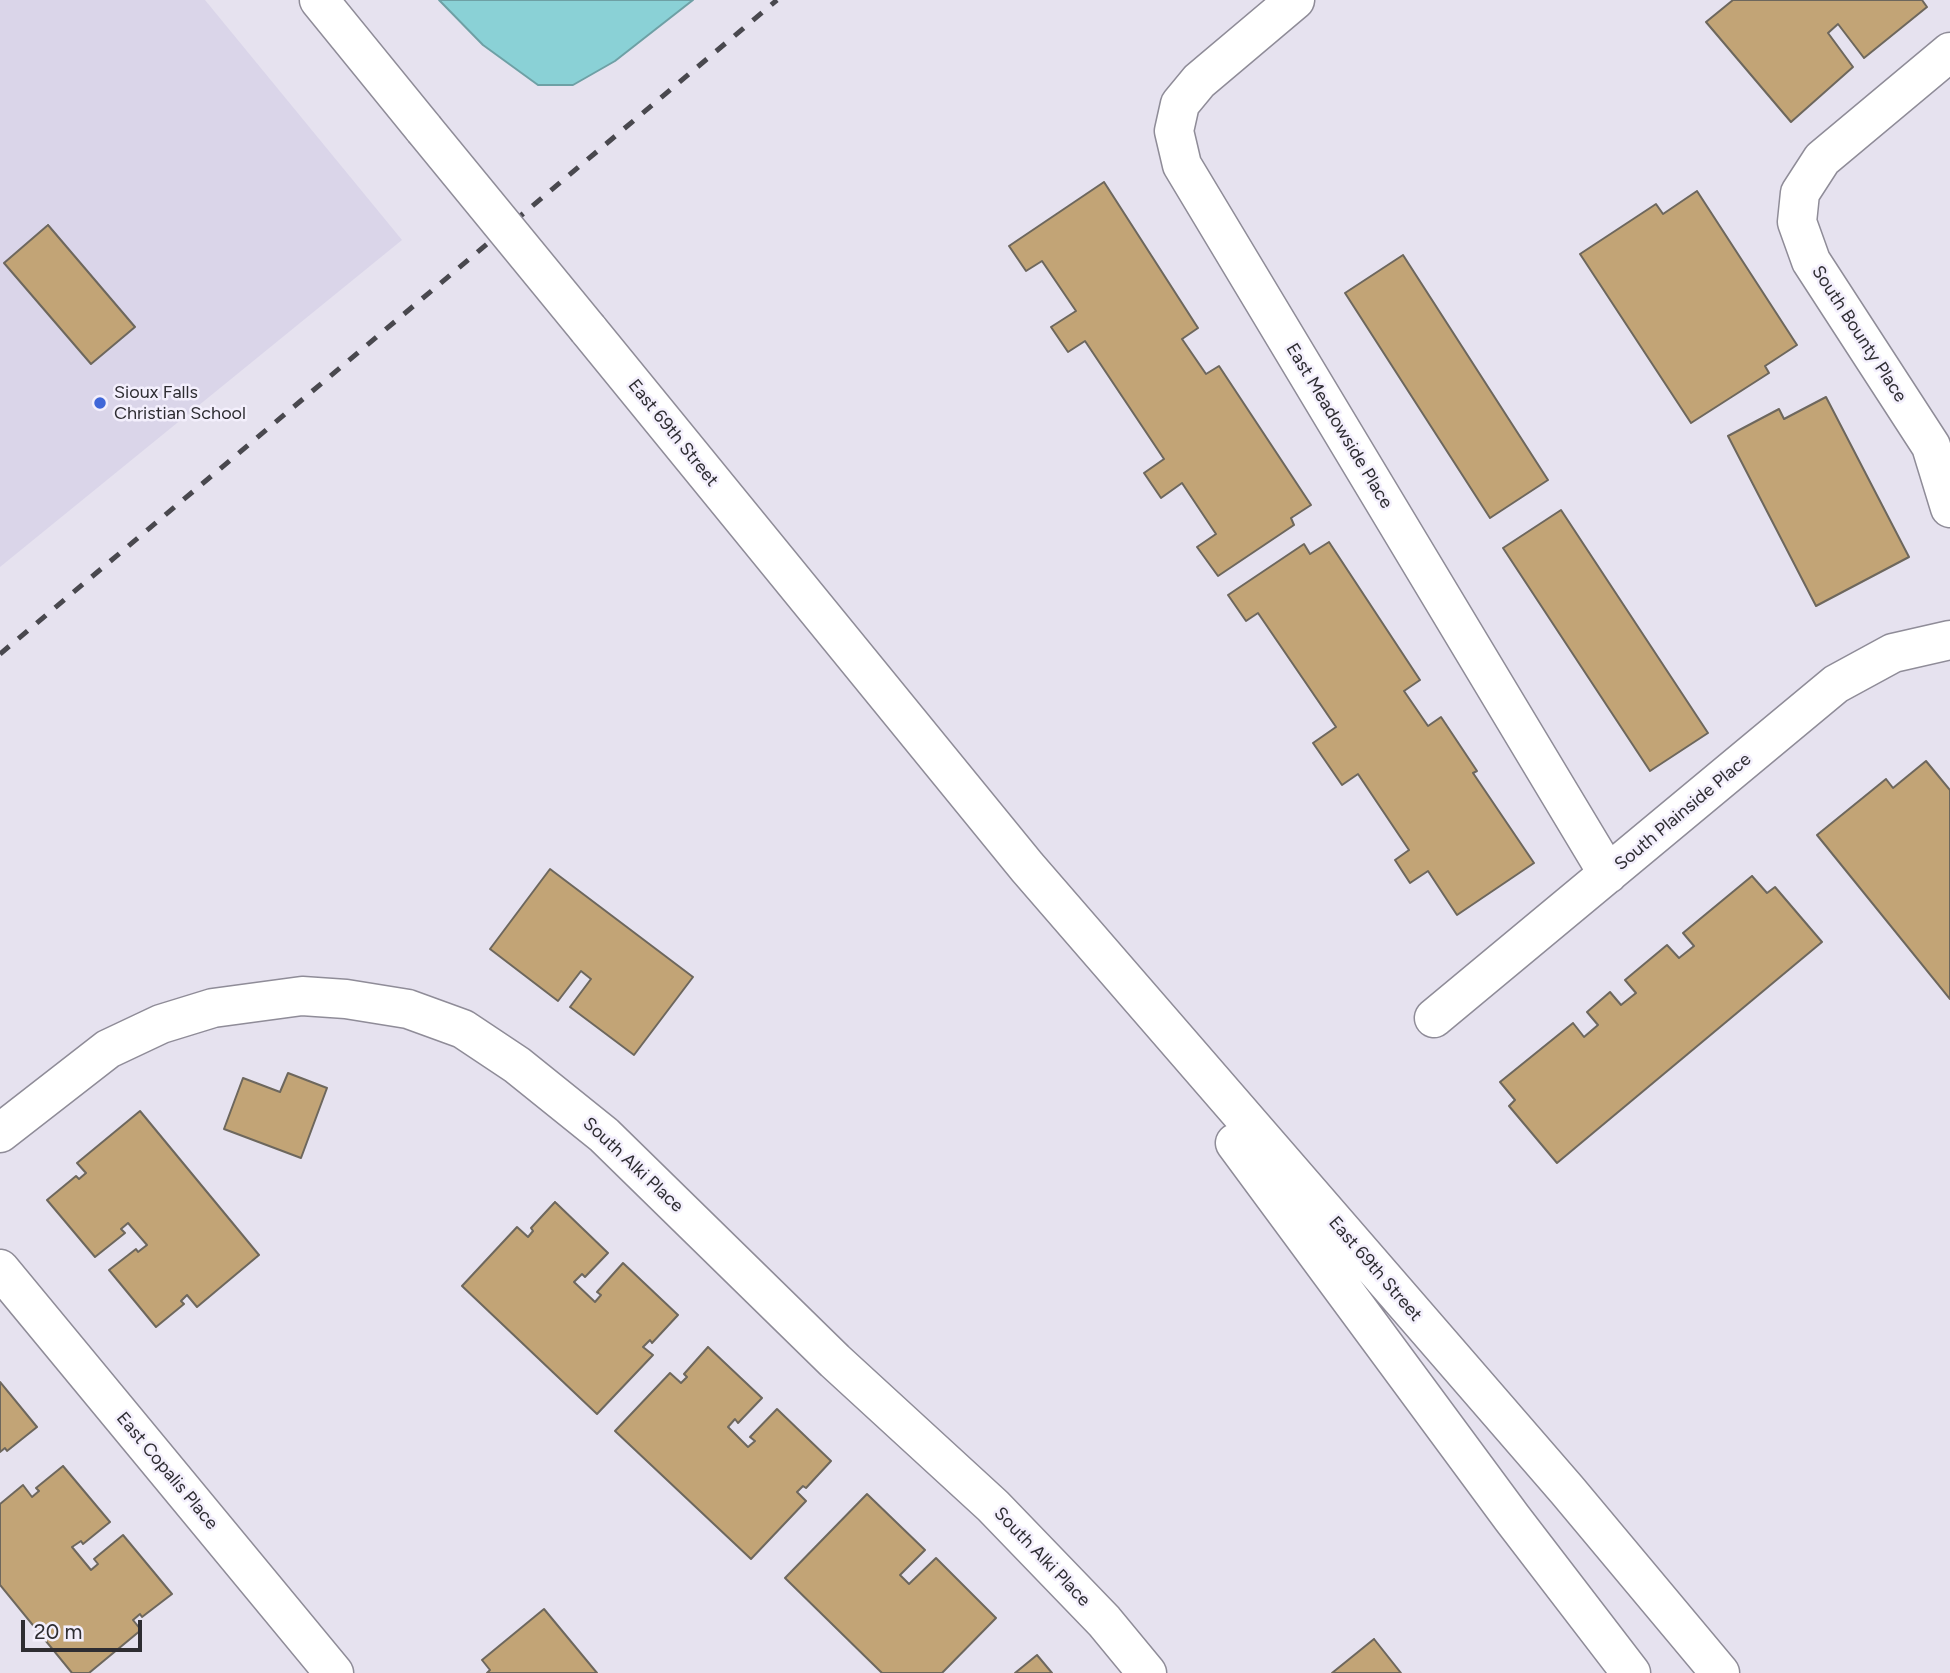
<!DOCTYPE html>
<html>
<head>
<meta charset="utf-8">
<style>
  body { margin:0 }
  #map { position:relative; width:1950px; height:1673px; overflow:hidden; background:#e6e2ef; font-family:Figtree,sans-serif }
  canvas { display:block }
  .scale { position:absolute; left:21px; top:1620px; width:121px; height:32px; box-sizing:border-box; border:4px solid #2e2d32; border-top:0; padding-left:9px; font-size:21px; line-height:24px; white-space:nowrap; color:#2e2d32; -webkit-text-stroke:5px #f3effc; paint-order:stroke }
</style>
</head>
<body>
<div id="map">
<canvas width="1950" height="1673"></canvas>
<div class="scale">20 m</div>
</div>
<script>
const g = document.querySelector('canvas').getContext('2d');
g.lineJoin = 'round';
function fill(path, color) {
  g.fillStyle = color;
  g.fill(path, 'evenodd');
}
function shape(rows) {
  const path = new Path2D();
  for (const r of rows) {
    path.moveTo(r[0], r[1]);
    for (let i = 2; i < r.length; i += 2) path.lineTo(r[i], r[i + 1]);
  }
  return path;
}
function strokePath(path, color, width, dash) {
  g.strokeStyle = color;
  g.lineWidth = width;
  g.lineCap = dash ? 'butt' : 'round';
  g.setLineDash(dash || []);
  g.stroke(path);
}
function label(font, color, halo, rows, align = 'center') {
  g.font = font + ' Figtree,sans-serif';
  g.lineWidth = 5;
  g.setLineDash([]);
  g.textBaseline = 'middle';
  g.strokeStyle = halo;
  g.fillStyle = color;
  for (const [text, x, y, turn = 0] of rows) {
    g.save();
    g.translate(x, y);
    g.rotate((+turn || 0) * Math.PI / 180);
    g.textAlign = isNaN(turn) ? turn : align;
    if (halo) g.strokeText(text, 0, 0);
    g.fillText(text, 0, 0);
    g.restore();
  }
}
fill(shape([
  [0,0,205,0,402,240,0,567]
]), '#dad5e9');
const water = shape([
  [439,0,693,0,615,61,573,85,538,85,483,45,439,0]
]);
fill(water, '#8ad1d6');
strokePath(water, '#6ea0a5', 2);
const building = shape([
  [1733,0,1922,0,1927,7,1864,58,1838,24,1828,33,1853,67,1791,122,1706,22,1733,0],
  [1104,182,1198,328,1182,339,1206,374,1219,366,1311,505,1291,518,1294,525,1218,576,1197,547,1216,534,1182,483,1161,498,1144,473,1164,459,1085,341,1068,352,1051,327,1076,311,1042,261,1026,271,1009,246,1104,182],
  [1697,191,1797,345,1765,366,1769,373,1691,423,1580,254,1656,204,1663,214,1697,191],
  [48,225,135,327,91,364,4,263,48,225],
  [1403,255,1548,480,1490,518,1345,293,1403,255],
  [1826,397,1909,557,1816,606,1728,436,1779,409,1784,419,1826,397],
  [1561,510,1708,733,1650,771,1503,548,1561,510],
  [1329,542,1420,680,1404,691,1428,726,1441,717,1477,771,1473,773,1534,863,1457,915,1428,871,1410,883,1395,860,1409,850,1358,774,1342,785,1313,743,1336,727,1258,613,1246,621,1228,595,1304,544,1310,554,1329,542],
  [1926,761,1950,790,1950,999,1817,835,1886,779,1893,788,1926,761],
  [550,869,693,977,634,1055,570,1007,591,979,581,971,558,1001,490,949,550,869],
  [1752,876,1767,893,1775,887,1822,942,1557,1163,1509,1106,1515,1100,1500,1082,1573,1023,1584,1037,1598,1025,1587,1012,1610,992,1621,1005,1636,993,1625,980,1667,945,1679,958,1694,946,1683,933,1752,876],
  [288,1073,327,1088,301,1158,224,1129,243,1078,280,1092,288,1073],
  [140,1111,259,1255,197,1307,187,1295,181,1301,184,1304,156,1327,109,1270,136,1249,138,1252,147,1245,128,1223,121,1229,125,1233,95,1257,47,1200,76,1176,79,1179,86,1173,77,1163,140,1111],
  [555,1202,608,1253,585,1277,582,1274,574,1282,595,1302,601,1295,597,1292,623,1263,678,1315,652,1343,650,1340,643,1347,653,1355,597,1414,462,1286,517,1227,528,1237,533,1231,531,1228,555,1202],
  [708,1347,762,1398,738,1423,735,1419,728,1427,748,1447,755,1441,750,1437,777,1409,831,1461,806,1488,803,1486,797,1492,806,1501,751,1559,615,1431,670,1373,681,1383,687,1377,684,1374,708,1347],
  [0,1382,37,1427,7,1451,5,1448,0,1452,0,1382],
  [63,1466,110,1522,83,1544,81,1541,72,1547,91,1570,98,1564,94,1559,123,1535,172,1594,142,1617,140,1614,133,1620,141,1630,89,1673,72,1673,0,1585,0,1504,23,1485,32,1497,39,1491,36,1488,63,1466],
  [867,1494,925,1550,900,1575,909,1584,936,1558,996,1618,942,1673,882,1673,785,1578,867,1494],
  [544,1609,597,1673,487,1673,490,1670,482,1660,544,1609],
  [1374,1639,1401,1673,1332,1673,1374,1639],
  [1037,1655,1052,1673,1015,1673,1037,1655]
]);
fill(building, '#c2a476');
strokePath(building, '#6d675d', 2);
const minor = shape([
  [1295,0,1199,81,1180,104,1174,131,1182,165,1608,874],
  [1950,52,1822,159,1800,193,1797,222,1811,261,1931,446,1950,508],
  [1434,1018,1836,684,1893,653,1950,640],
  [0,1133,108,1049,161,1024,213,1008,302,996,346,999,408,1009,463,1029,517,1065,604,1135,835,1361,993,1506,1104,1621,1147,1673],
  [0,1269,334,1673]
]);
const major = shape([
  [319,0,424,129],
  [588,329,1027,867,1567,1490,1720,1673],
  [1235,1143,1512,1518,1631,1673]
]);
strokePath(minor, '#8f8c98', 41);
strokePath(major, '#8f8c98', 41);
strokePath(minor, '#fff', 38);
strokePath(major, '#fff', 38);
strokePath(shape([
  [0,654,777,0]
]), '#49484e', 5, [12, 12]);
const majorBridge = shape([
  [424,129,588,329]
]);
strokePath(majorBridge, '#8f8c98', 41, []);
strokePath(majorBridge, '#fff', 38);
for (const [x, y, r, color] of [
  [100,403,7,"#3f66d8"]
]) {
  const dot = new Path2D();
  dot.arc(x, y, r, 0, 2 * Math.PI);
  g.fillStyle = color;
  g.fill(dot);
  strokePath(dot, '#f3effc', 2.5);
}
label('18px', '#2e2d32', '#f3effc', [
  ["South Bounty Place",1859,334,57],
  ["East Meadowside Place",1339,426,59],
  ["East 69th Street",673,433,51],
  ["South Plainside Place",1683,812,-40],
  ["South Alki Place",633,1165,43],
  ["East 69th Street",1375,1269,49],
  ["East Copalis Place",167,1471,50],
  ["South Alki Place",1042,1557,46]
]);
label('18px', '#2e2d32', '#f3effc', [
  ["Sioux Falls",114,393],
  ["Christian School",114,414]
], 'left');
</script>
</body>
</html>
